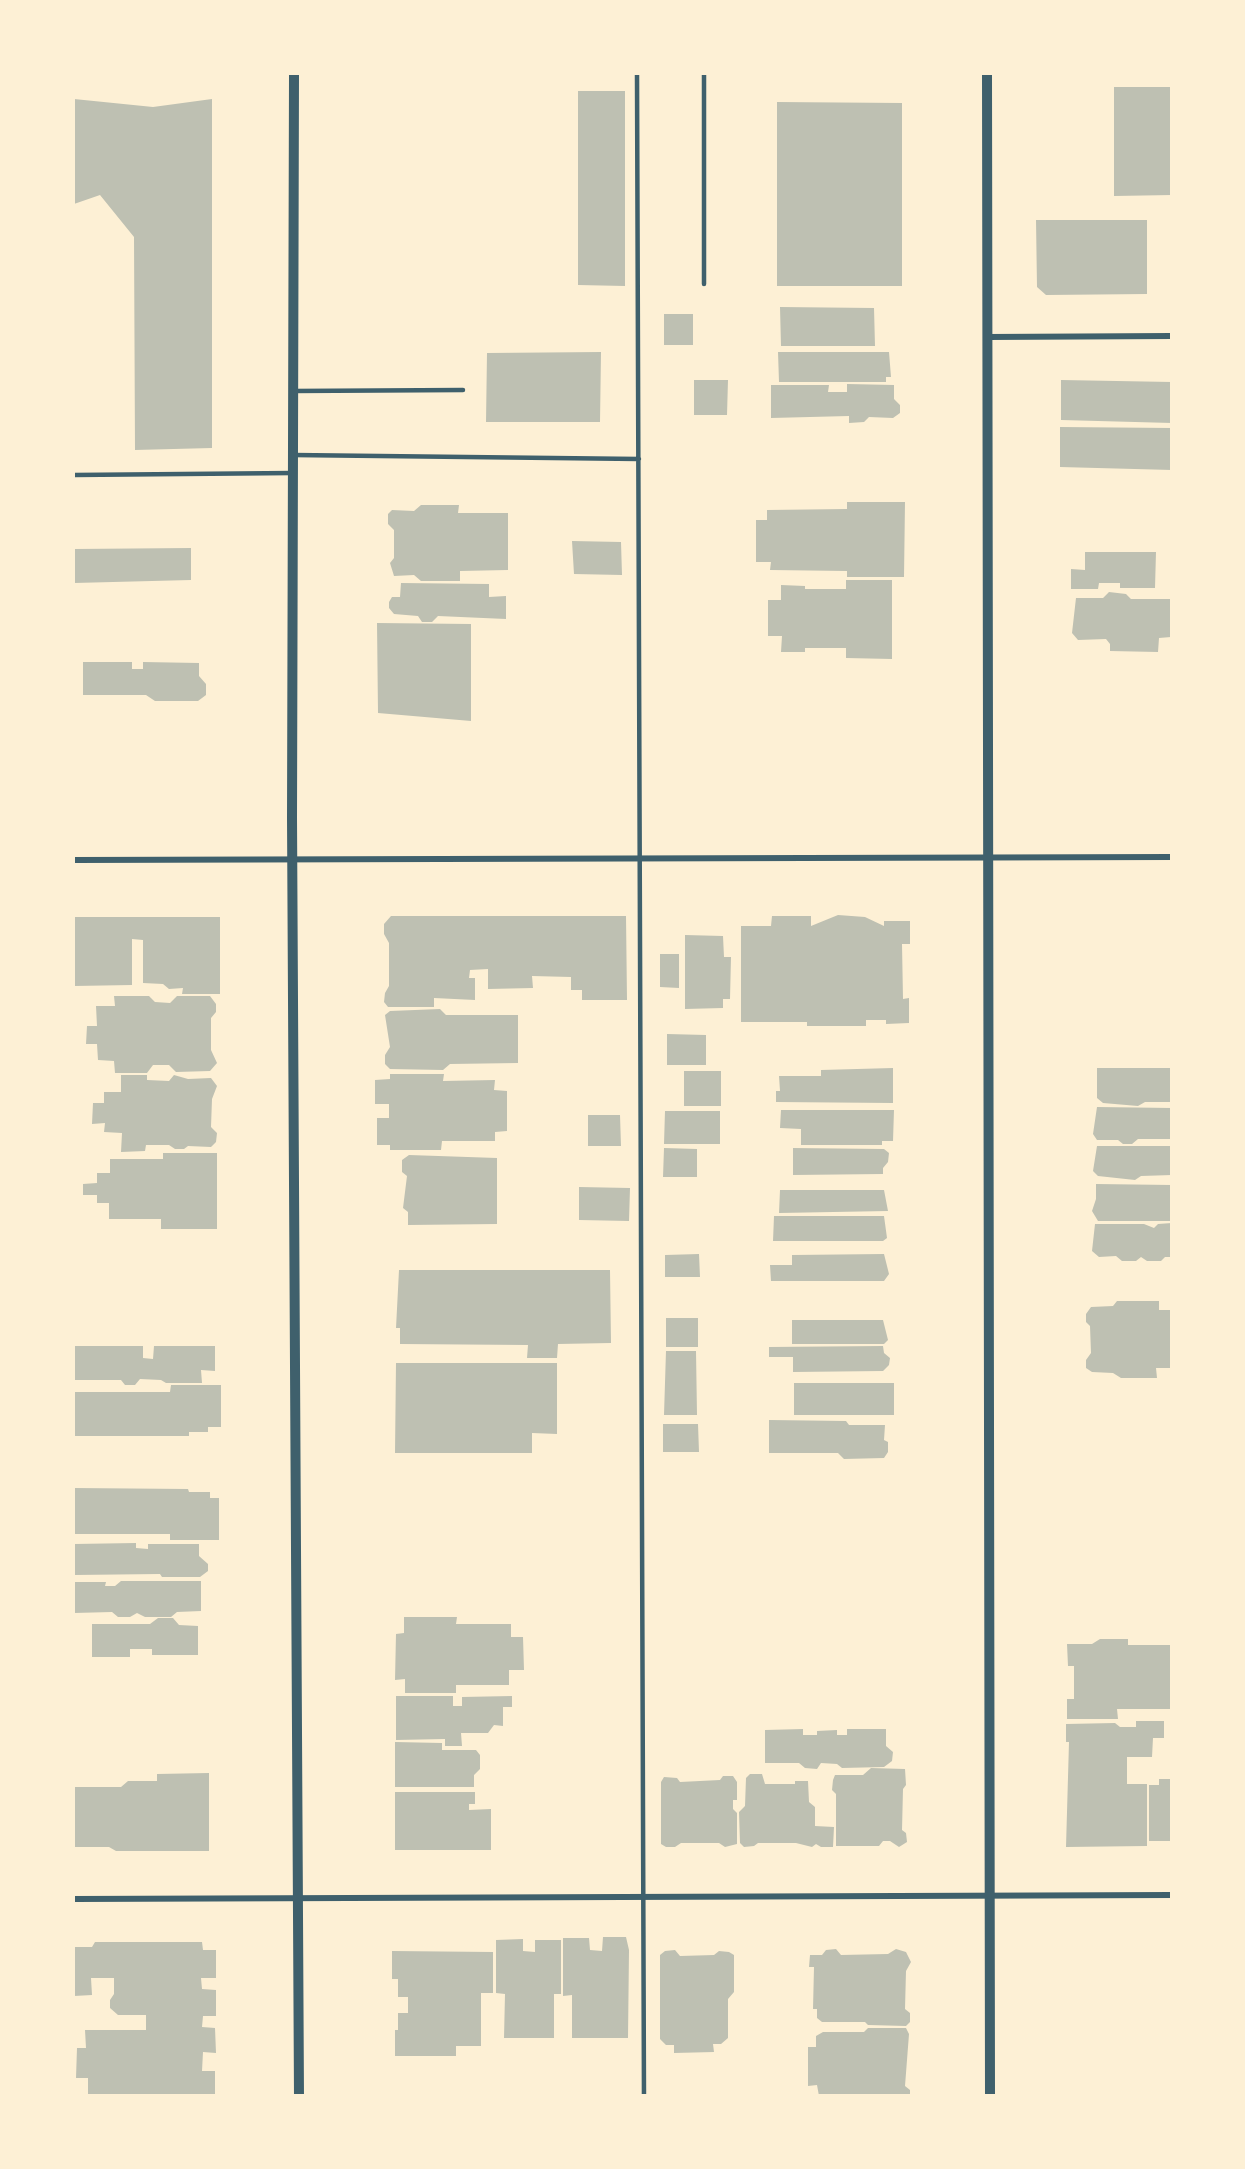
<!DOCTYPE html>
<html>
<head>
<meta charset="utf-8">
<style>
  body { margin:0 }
  #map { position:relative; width:1245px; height:2169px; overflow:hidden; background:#fdf0d5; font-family:"Source Sans 3",sans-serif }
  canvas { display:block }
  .frame { position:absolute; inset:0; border:75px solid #fdf0d5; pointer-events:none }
</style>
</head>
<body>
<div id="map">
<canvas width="1245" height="2169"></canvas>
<div class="frame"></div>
</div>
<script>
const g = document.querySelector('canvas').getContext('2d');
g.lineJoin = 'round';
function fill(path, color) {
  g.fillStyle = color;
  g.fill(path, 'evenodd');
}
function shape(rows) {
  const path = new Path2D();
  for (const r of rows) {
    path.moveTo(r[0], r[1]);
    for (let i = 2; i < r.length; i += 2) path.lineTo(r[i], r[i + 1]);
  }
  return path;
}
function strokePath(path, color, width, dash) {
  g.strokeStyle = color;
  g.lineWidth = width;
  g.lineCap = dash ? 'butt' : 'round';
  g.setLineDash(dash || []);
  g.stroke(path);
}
fill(shape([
  [1114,87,1172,87,1172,195,1114,196],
  [578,91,625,91,625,286,578,285],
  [74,99,153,107,212,99,212,448,135,450,134,237,100,195,74,204],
  [777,102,902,103,902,286,777,286],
  [1036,220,1147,220,1147,294,1046,295,1037,287],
  [780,307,874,308,875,346,781,346],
  [664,314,693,314,693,345,664,345],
  [601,352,600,422,486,422,487,353],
  [778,352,889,352,891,377,886,377,886,382,779,382],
  [694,380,728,380,727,415,694,415],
  [1061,380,1172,382,1172,423,1061,420],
  [847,384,894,385,894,399,900,405,900,413,893,418,869,417,864,422,849,423,849,416,771,418,771,385,829,385,828,392,847,392],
  [1060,427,1172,428,1172,470,1060,467],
  [847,502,905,502,904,577,847,577,847,571,770,570,771,562,756,562,756,520,767,520,767,510,847,509],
  [421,505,459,505,458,513,508,513,508,570,460,571,460,581,421,581,414,575,394,576,390,563,394,558,394,530,388,524,388,514,392,510,414,511],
  [572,541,621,542,622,575,574,574],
  [191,548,191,580,74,583,74,549],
  [1085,552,1156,552,1155,588,1120,588,1120,583,1099,583,1098,589,1071,589,1071,569,1085,570],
  [846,580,892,580,892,659,846,658,846,648,805,648,805,652,781,652,782,636,768,636,768,600,781,600,781,585,805,586,805,589,846,589],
  [401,583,489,584,489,597,506,596,506,619,438,616,432,622,422,622,418,616,394,614,389,608,389,602,392,597,400,597],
  [1109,592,1126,594,1131,599,1170,599,1171,637,1159,638,1158,652,1110,651,1110,644,1106,639,1078,640,1072,633,1076,598,1103,598],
  [377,623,471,624,471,721,378,713],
  [83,662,132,662,132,669,143,669,143,662,199,663,199,676,206,684,206,695,198,701,155,701,146,695,83,695],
  [838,915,865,917,884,926,884,921,910,921,910,944,902,944,903,999,909,998,909,1023,886,1024,886,1020,866,1020,866,1026,807,1026,807,1022,741,1022,741,926,771,926,772,916,811,916,811,926],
  [391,916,626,916,627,1000,582,1000,582,990,571,990,571,977,532,976,533,988,488,989,488,969,470,970,469,978,475,978,475,1000,434,998,434,1007,388,1007,384,1002,385,993,389,986,389,943,384,934,384,924],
  [74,917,220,917,220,994,182,994,183,988,169,989,163,984,143,983,143,940,132,939,132,985,74,986],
  [685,935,723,936,724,957,731,957,730,999,723,999,723,1008,685,1009],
  [660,954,679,954,679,988,660,987],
  [114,996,149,996,155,1002,170,1003,177,996,210,996,216,1004,216,1012,211,1018,211,1050,217,1063,210,1071,176,1072,169,1065,153,1065,147,1073,115,1073,114,1061,98,1060,97,1044,86,1044,87,1026,97,1026,96,1006,115,1006],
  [440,1009,446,1015,518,1015,518,1063,450,1064,443,1070,390,1069,385,1064,385,1055,390,1047,385,1015,390,1011],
  [667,1034,706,1035,706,1065,667,1065],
  [893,1068,893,1103,776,1102,776,1091,780,1091,779,1076,821,1076,821,1070],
  [1097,1068,1172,1068,1172,1102,1145,1102,1138,1106,1103,1103,1097,1098],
  [684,1071,721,1071,721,1106,684,1106],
  [390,1074,444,1074,443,1081,495,1080,494,1090,507,1091,507,1131,495,1132,495,1141,442,1141,441,1150,390,1150,390,1145,377,1145,377,1118,389,1118,389,1104,375,1104,375,1080,390,1079],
  [121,1075,147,1075,147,1080,169,1081,174,1075,188,1079,211,1078,217,1086,212,1099,211,1127,217,1133,216,1142,211,1147,188,1146,184,1149,175,1149,169,1145,146,1145,145,1151,121,1152,122,1133,104,1132,105,1123,92,1124,93,1103,104,1103,104,1092,121,1092],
  [1097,1107,1172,1108,1172,1139,1138,1139,1132,1144,1123,1144,1118,1140,1097,1140,1093,1134],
  [781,1110,894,1110,893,1141,882,1141,882,1145,801,1145,801,1129,780,1128],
  [665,1111,720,1111,720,1144,664,1144],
  [588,1115,620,1115,621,1146,588,1146],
  [1097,1146,1172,1146,1172,1175,1141,1176,1135,1180,1098,1176,1093,1171],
  [664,1148,697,1149,697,1177,663,1177],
  [793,1148,884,1149,889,1153,888,1162,883,1168,883,1174,793,1175],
  [163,1153,217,1153,217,1229,161,1229,161,1219,109,1219,109,1203,97,1203,97,1195,83,1195,83,1184,97,1183,97,1173,110,1173,110,1159,163,1159],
  [409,1155,497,1158,497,1224,408,1225,408,1212,403,1208,407,1176,402,1172,402,1160],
  [1096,1184,1172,1185,1172,1221,1098,1221,1092,1211,1096,1199],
  [579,1187,630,1188,629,1221,579,1220],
  [780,1190,884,1190,888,1211,779,1213],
  [774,1216,884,1216,887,1238,883,1241,773,1241],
  [1172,1223,1172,1257,1165,1257,1161,1261,1147,1261,1141,1257,1136,1261,1122,1261,1116,1256,1099,1257,1092,1251,1095,1224,1144,1224,1154,1228,1158,1224],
  [699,1254,700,1277,665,1277,665,1255],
  [884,1254,889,1274,884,1281,771,1281,770,1265,792,1265,792,1255],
  [399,1270,610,1270,611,1343,558,1344,557,1358,527,1358,528,1345,400,1344,400,1328,396,1328],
  [1117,1301,1159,1301,1159,1310,1172,1310,1172,1368,1156,1368,1157,1378,1121,1378,1113,1373,1092,1372,1086,1368,1086,1360,1091,1353,1090,1326,1086,1322,1086,1314,1091,1307,1113,1306],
  [666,1318,698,1318,698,1347,666,1347],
  [792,1320,883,1320,888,1340,884,1344,792,1344],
  [74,1346,143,1346,143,1358,153,1359,154,1346,215,1346,215,1371,201,1370,202,1383,166,1383,161,1380,140,1379,135,1385,125,1385,121,1380,74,1380],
  [883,1346,884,1353,890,1358,889,1365,883,1371,793,1372,793,1357,769,1357,769,1347],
  [666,1351,696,1351,697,1415,664,1415],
  [396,1363,557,1363,557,1434,532,1433,532,1453,395,1453],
  [794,1383,894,1383,894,1415,794,1415],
  [171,1385,221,1385,221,1427,208,1427,208,1432,189,1432,189,1436,74,1436,74,1392,170,1392],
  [769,1420,846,1421,849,1425,885,1425,884,1440,888,1442,888,1452,884,1458,844,1459,838,1453,769,1453],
  [663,1424,698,1424,699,1452,663,1452],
  [74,1488,188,1489,189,1492,210,1492,210,1498,219,1498,219,1540,170,1540,170,1534,74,1534],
  [136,1543,136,1548,148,1549,148,1544,199,1544,199,1556,208,1564,208,1571,200,1577,162,1577,160,1574,74,1575,74,1544],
  [121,1581,201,1581,201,1611,177,1612,171,1617,145,1617,137,1613,130,1617,118,1617,112,1612,74,1613,74,1582,106,1582,105,1586,115,1586],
  [404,1617,457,1617,456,1624,511,1624,511,1637,523,1637,524,1670,509,1670,509,1685,456,1685,456,1693,405,1693,405,1679,395,1680,396,1634,404,1633],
  [158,1618,173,1618,179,1625,198,1626,198,1655,152,1655,152,1649,130,1649,130,1657,92,1657,92,1624,150,1624],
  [1100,1639,1128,1639,1128,1645,1172,1645,1172,1709,1117,1709,1118,1719,1067,1719,1067,1699,1074,1699,1074,1666,1068,1666,1067,1644,1092,1644],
  [396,1696,453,1696,453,1706,462,1706,462,1697,512,1696,512,1707,503,1707,503,1726,494,1725,488,1733,461,1733,462,1746,445,1746,445,1739,396,1740],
  [1136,1721,1164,1721,1164,1738,1153,1738,1152,1757,1127,1757,1127,1784,1147,1784,1147,1846,1066,1847,1069,1742,1066,1742,1066,1724,1115,1723,1120,1727,1136,1727],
  [803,1729,803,1735,817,1735,817,1731,837,1730,837,1735,847,1735,847,1729,886,1729,886,1746,893,1752,892,1761,884,1767,842,1768,837,1764,821,1763,817,1769,805,1768,799,1763,765,1763,765,1730],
  [395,1742,442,1743,442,1750,476,1750,480,1755,480,1769,474,1775,474,1787,395,1787],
  [871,1768,905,1769,906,1785,903,1789,902,1830,906,1833,907,1842,899,1847,890,1841,883,1841,879,1846,836,1846,836,1794,832,1790,833,1780,835,1775,863,1775],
  [209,1773,209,1851,116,1851,109,1847,74,1847,74,1787,121,1787,128,1781,157,1781,157,1774],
  [750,1774,762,1774,765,1784,795,1784,795,1781,808,1781,809,1802,815,1807,815,1826,834,1827,833,1847,821,1847,816,1844,812,1847,796,1843,758,1843,754,1846,744,1847,740,1843,739,1812,745,1806,746,1778],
  [723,1776,733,1776,737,1782,737,1800,733,1800,733,1809,737,1813,737,1844,725,1847,719,1843,681,1843,675,1847,666,1847,661,1844,661,1782,664,1777,677,1778,680,1782,720,1780],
  [1159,1779,1172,1779,1172,1841,1149,1841,1149,1785,1159,1785],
  [395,1792,475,1792,475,1804,469,1804,469,1810,491,1809,491,1850,395,1850],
  [603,1937,626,1937,629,1950,628,2038,572,2038,572,1995,563,1996,563,1938,589,1938,590,1950,602,1951],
  [523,1939,523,1951,535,1952,535,1940,561,1940,561,1994,554,1994,554,2038,504,2038,505,1994,496,1993,496,1940],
  [95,1942,202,1942,203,1950,216,1950,216,1978,201,1978,202,1989,216,1990,216,2016,203,2016,202,2027,215,2028,216,2053,203,2052,202,2071,215,2071,215,2095,88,2094,88,2078,76,2078,77,2048,86,2048,85,2030,146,2030,146,2015,118,2015,110,2008,110,2000,114,1994,114,1978,91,1978,92,1995,74,1996,74,1947,92,1947],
  [836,1949,841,1955,888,1954,896,1949,906,1952,911,1962,906,1971,905,2009,910,2013,910,2022,906,2026,868,2025,865,2022,822,2022,817,2018,817,2009,813,2009,814,1967,809,1967,810,1955,822,1955,826,1950],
  [675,1950,680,1956,714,1955,719,1951,729,1952,734,1955,734,1992,728,1999,728,2038,721,2044,713,2044,714,2052,674,2053,674,2045,666,2045,660,2039,660,1955,665,1951],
  [392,1951,493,1952,493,1993,481,1993,481,2046,456,2046,456,2056,395,2056,395,2030,398,2030,398,2013,408,2013,408,1997,398,1997,398,1979,392,1979],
  [868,2028,906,2028,909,2034,905,2086,910,2090,910,2096,819,2096,817,2085,808,2086,808,2047,816,2047,816,2036,823,2032,864,2032]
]), '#bec0b2');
strokePath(shape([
  [637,74,644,2096],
  [704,284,704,74],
  [293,391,463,390],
  [293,455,639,459],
  [74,475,293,473]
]), '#3f606c', 4.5);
strokePath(shape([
  [987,337,1172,336],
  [74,860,1172,857],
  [74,1899,1172,1895]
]), '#3f606c', 6);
strokePath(shape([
  [294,74,292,817,299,2096],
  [987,74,990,2096]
]), '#3f606c', 10);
</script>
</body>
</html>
